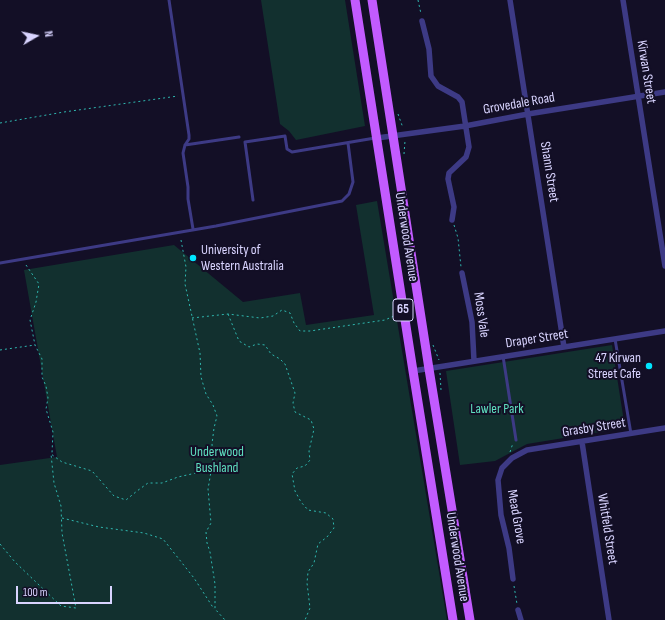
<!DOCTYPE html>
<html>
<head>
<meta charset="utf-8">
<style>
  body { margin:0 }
  #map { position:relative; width:665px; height:620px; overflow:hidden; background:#130f26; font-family:"Sofia Sans Condensed",sans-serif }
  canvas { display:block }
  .north { position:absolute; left:16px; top:16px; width:40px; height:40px; -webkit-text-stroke:3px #130f26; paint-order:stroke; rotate:81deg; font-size:11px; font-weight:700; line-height:16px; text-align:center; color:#d9d4ff }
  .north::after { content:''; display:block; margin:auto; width:14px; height:18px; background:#d9d4ff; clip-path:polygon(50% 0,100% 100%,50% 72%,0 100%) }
  .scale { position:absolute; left:16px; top:586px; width:96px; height:18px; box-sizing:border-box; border:2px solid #d9d4ff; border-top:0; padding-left:5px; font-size:12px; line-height:14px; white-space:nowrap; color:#d9d4ff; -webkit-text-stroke:3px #130f26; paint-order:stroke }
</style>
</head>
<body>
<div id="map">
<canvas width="665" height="620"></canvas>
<div class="north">N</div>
<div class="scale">100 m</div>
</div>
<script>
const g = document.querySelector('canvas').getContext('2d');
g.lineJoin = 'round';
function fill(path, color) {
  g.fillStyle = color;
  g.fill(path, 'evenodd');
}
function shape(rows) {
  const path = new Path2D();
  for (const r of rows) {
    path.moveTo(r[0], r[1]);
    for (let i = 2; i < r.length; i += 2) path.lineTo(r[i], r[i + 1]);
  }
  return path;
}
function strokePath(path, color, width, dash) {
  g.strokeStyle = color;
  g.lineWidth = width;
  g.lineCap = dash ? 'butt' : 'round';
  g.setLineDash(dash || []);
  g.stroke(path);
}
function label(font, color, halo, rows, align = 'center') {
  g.font = font + ' "Sofia Sans Condensed",sans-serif';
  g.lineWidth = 4;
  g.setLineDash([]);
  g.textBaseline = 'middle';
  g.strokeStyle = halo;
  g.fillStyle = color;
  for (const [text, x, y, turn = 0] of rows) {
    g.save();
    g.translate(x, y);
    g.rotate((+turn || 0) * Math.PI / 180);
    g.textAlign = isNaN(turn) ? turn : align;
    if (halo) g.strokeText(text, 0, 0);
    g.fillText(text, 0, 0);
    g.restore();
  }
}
fill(shape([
  [261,0,345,0,365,126,296,140,289,131,280,124],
  [377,201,447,620,0,620,0,465,57,457,24,270,174,245,243,302,300,293,306,325,374,315,356,205],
  [612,345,625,428,527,444,495,461,460,465,446,371]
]), '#12302f');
strokePath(shape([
  [418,0,421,14],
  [398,114,403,128],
  [0,123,64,112,178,96],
  [404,154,405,141],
  [454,225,458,238,461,267],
  [181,240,186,267,185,284,200,353,201,377,206,394,213,405,217,416,214,428,212,444,213,460,208,489,211,523,206,532,207,543,210,552,215,584,215,609,225,620],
  [26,265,39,284,36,302,30,320,35,345,42,359,42,377,46,386,48,398,46,409,53,432,52,453],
  [228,314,239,341,249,347,257,344,265,345,271,354,280,359,285,364,295,393,293,403,295,412,311,420,314,429,309,451,310,460,305,466,297,468,292,474,295,491,301,502,308,510,326,513,333,519,334,528,327,537,318,544,314,563,308,572,307,583,310,608,305,620],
  [192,318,228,314,260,318,273,316,282,310,290,313,294,323,300,331,310,331,385,320,396,315],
  [433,345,439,360],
  [0,350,35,345],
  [440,373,441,390],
  [510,452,513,443],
  [62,518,99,527,144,533,163,539,194,578,214,609],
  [0,544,15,562,61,606,76,608,62,533,61,506,54,483,51,454,62,462,92,471,114,496,126,500,137,491,148,483,162,483,178,477,196,473,210,472],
  [514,586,517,604]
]), '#2fb8b0', 1, [2, 3]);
strokePath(shape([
  [169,0,189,135,189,139,185,145,183,153,188,187,188,199,193,229],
  [185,145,239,137],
  [253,200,245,142,285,136,287,149,292,152,375,138],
  [0,263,216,226,342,201,349,194,353,182,348,143],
  [615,339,631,434],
  [503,356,516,440]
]), '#3d3a85', 3);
strokePath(shape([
  [510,0,564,347],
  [623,0,665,266],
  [422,21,429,49,431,76,438,86,458,97,462,102,469,147,466,157,449,173,448,179,454,207,452,220],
  [377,138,465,126,528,114,665,92],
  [462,273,472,322,474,361],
  [413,371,665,331],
  [582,442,609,620],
  [513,579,509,548,501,515,498,480,502,468,512,458,527,450,665,428],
  [518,610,521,620]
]), '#3d3a85', 5.5);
strokePath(shape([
  [355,0,413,371,453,620],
  [372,0,429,369,470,620]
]), '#c25bff', 9);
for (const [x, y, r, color] of [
  [193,258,4,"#00e5ff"],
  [649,366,4,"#00e5ff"]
]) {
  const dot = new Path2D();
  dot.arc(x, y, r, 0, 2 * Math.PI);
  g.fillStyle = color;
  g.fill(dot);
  strokePath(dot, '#130f26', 1.5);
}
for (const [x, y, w] of [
  [403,310,20]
]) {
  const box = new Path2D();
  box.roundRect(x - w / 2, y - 11, w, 22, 3);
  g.fillStyle = '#130f26';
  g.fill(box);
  strokePath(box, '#d9d4ff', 1);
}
label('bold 13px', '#d9d4ff', null, [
  ["65",403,310]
]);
label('14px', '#d9d4ff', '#130f26', [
  ["Kirwan Street",646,72,81],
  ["Grovedale Road",519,104,-10],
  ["Shann Street",549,172,81],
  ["Underwood Avenue",406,237,81],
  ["Moss Vale",481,315,82],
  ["Draper Street",537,339,-9],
  ["Grasby Street",594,428,-9],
  ["Mead Grove",516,517,80],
  ["Whitfeld Street",607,529,81],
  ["Underwood Avenue",457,557,81]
]);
label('14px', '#d9d4ff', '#130f26', [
  ["University of",201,250],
  ["Western Australia",201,266],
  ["47 Kirwan",641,358,"right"],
  ["Street Cafe",641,374,"right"]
], 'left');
label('14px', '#5fe0c0', '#130f26', [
  ["Lawler Park",497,409],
  ["Underwood",217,452],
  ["Bushland",217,468]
]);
</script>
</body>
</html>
